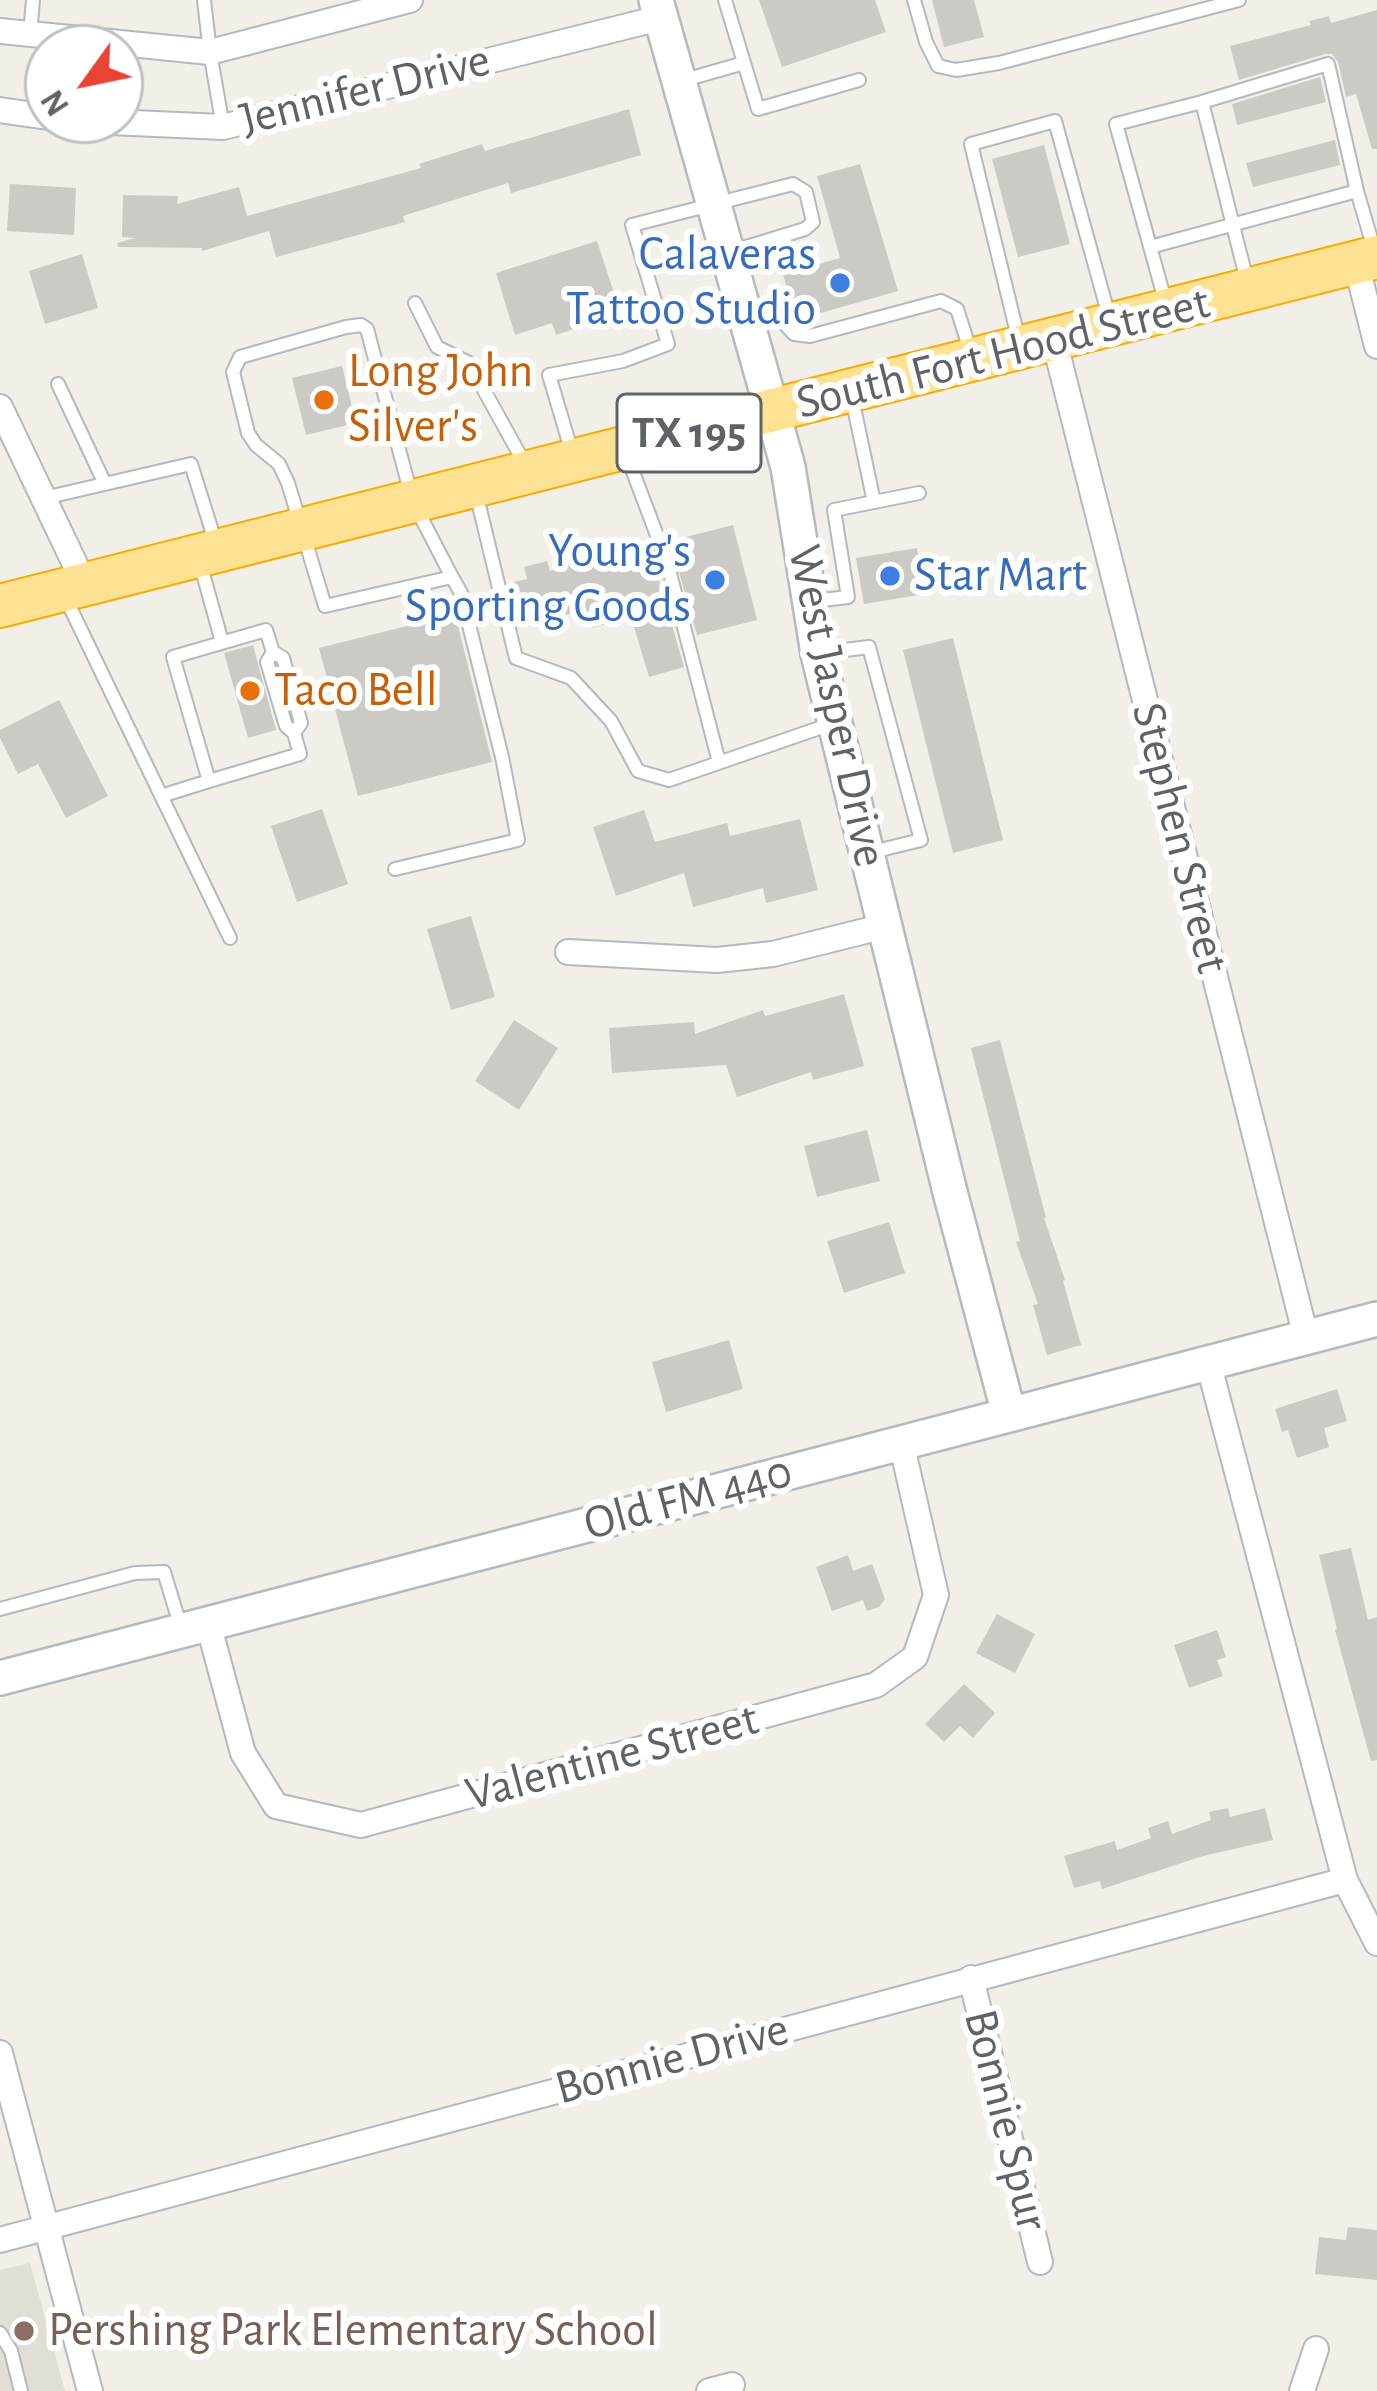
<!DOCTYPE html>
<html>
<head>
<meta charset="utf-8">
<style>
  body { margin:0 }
  #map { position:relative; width:1377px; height:2391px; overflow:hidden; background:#f1efe8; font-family:"Alegreya Sans",sans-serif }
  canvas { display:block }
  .north { position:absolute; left:24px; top:24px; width:120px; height:120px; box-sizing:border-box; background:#fff; border:3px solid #bfc1c3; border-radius:50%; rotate:237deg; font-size:33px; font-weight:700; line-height:48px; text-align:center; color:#5f6368 }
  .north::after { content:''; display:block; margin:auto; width:42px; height:54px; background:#ea4335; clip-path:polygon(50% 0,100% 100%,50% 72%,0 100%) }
</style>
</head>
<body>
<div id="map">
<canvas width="1377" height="2391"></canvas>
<div class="north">N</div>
</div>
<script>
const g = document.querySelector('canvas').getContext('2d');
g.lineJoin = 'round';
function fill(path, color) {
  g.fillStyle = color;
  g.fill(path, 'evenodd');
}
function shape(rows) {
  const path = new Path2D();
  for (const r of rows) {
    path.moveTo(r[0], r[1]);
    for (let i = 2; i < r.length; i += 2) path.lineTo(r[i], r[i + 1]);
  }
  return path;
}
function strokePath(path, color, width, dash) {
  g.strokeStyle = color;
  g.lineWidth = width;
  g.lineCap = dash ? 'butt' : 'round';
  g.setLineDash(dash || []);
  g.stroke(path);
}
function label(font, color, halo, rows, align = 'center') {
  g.font = font + ' "Alegreya Sans",sans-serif';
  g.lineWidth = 12;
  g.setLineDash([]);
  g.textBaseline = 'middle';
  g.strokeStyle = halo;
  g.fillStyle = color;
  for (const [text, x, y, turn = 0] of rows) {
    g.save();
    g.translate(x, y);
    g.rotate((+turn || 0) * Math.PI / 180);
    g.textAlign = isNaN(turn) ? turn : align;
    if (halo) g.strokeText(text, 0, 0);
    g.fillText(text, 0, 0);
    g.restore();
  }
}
fill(shape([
  [30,2263,65,2391,0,2391,0,2270]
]), '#e1ded6');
fill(shape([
  [759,0,875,0,886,32,782,67],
  [932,0,974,0,984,37,944,47],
  [1377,10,1377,149,1372,149,1356,94,1346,97,1338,62,1332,54,1325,54,1239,80,1230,46,1311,25,1309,21,1329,16,1331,23],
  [1320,77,1326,102,1237,125,1232,104],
  [629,109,641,155,511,193,508,183,403,216,405,222,347,238,276,257,269,231,202,251,202,248,118,247,117,243,135,238,122,237,123,195,178,196,177,204,239,187,247,216,421,168,419,164,482,144,485,151],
  [1335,140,1340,165,1253,187,1246,163],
  [1044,145,1070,244,1018,257,992,159],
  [860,164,898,291,796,320,783,274,840,258,817,176],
  [10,184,76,188,74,235,7,231],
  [597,241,618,305,578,318,580,327,556,335,552,323,515,335,496,273],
  [82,254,98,308,45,324,29,271],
  [342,366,356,423,306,435,292,378],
  [733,525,757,620,697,635,670,541],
  [648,542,684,667,649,677,631,617,592,628,586,609,526,626,514,582,527,579,524,567,547,561,550,571],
  [917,548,925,594,864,604,856,558],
  [455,614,492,762,358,796,319,648],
  [953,638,1003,840,953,853,903,650],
  [253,645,276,730,248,738,224,653],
  [59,700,108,796,66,818,38,764,18,774,0,738,0,730],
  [322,809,348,884,297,902,271,826],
  [644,810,655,842,727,823,730,836,800,819,818,890,766,903,763,888,693,907,684,873,616,896,593,827],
  [471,916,495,997,451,1010,427,929],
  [844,994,864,1066,813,1080,811,1072,737,1097,726,1065,612,1073,609,1028,694,1022,695,1034,763,1010,765,1016],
  [514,1020,558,1048,519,1110,475,1081],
  [1000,1040,1046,1218,1044,1218,1065,1280,1063,1281,1081,1345,1047,1355,1033,1305,1038,1304,1016,1242,1020,1241,971,1048],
  [867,1130,880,1181,817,1197,804,1146],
  [889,1222,905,1273,844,1293,827,1241],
  [729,1340,743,1389,666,1412,652,1362],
  [1337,1389,1347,1421,1324,1428,1329,1447,1297,1458,1288,1430,1282,1432,1275,1409],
  [1351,1548,1368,1620,1377,1617,1377,1760,1371,1761,1335,1630,1337,1629,1319,1555],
  [848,1555,853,1571,872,1564,885,1599,879,1607,867,1611,863,1600,832,1611,816,1567],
  [997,1614,1035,1634,1015,1673,976,1653],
  [1217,1630,1226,1657,1217,1660,1223,1676,1189,1688,1174,1645],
  [964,1684,995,1713,973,1738,960,1726,944,1742,925,1724],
  [1228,1808,1230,1817,1265,1808,1273,1840,1203,1856,1102,1889,1100,1881,1074,1888,1064,1856,1115,1841,1117,1850,1151,1838,1148,1828,1168,1821,1172,1834,1211,1820,1209,1812],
  [1348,2227,1377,2230,1377,2280,1315,2274,1319,2237,1346,2240]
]), '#cccac5');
const lane = shape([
  [204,0,210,52,223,127],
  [725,0,758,109,859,80],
  [914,0,926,42,938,66,956,70,999,63,1239,0],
  [30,34,33,0],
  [681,81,744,63],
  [1202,102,1328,64,1357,191],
  [1150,247,1357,191,1374,249],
  [415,303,437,347,469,363,526,466],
  [1166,304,1116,124,1202,102,1247,281],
  [750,325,780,319,794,334,810,336,941,301,957,309,971,353],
  [1019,341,971,144,1055,121,1110,320],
  [58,384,105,484],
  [852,398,874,502],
  [573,456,549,375,623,361,668,344,632,225,793,184,806,192,813,222,805,229,730,252],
  [627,456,667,562,719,762],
  [476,493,516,658,571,678,611,721,638,771,669,780,834,723],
  [44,498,191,464,216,544],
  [200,563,222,642],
  [65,597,230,938],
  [814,601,848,597,834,510,919,493],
  [821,653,869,647,921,840,868,853],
  [209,781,300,754,294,733,286,726,267,662,273,652],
  [161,796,209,781,173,657,266,630,273,652,283,658,301,723,294,733],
  [395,869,518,840,502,757,461,593,452,577,413,502,367,329,361,325,346,327,240,357,233,372,248,433,256,445,279,464,288,483,325,606,452,577],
  [0,1609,135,1573,164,1572,181,1628],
  [0,2333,11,2351,21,2391]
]);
const street = shape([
  [0,31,210,52,410,0],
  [0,110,48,117],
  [65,120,223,127,660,18],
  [1356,263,1377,346],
  [1054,340,1306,1337],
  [0,407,85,585],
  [568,952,717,960,773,954,885,926],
  [1208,1362,1345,1880,1377,1943],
  [208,1623,243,1753,276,1806,361,1825,876,1685,915,1657,936,1595,901,1442],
  [971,1978,1040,2262],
  [0,2053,90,2391],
  [0,2240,1345,1880],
  [709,2391,732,2385],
  [1302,2391,1316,2349]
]);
const secondary = shape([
  [656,0,788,467,818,654,950,1192,1009,1414],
  [0,1678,1377,1319]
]);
const highway = shape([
  [0,606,1377,257]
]);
strokePath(lane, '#b5b8bc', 16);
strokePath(street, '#b5b8bc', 28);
strokePath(secondary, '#b6babf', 38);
strokePath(highway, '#f9ab00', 46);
strokePath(lane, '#fff', 12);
strokePath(street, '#fff', 24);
strokePath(secondary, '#fff', 33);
strokePath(highway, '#fde293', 42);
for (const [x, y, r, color] of [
  [840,283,12,"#3f7fe0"],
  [324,400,12,"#e8710a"],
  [890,576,12,"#3f7fe0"],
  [715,580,12,"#3f7fe0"],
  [250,691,12,"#e8710a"],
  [24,2331,12,"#8d6e63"]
]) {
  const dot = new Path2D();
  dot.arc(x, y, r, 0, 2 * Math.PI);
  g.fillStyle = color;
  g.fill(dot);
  strokePath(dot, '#fff', 4.5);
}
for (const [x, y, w] of [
  [689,433,144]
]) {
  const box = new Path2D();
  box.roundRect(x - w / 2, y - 39, w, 78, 9);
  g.fillStyle = '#fff';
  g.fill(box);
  strokePath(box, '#5f6368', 3);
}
label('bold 45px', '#5f6368', null, [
  ["TX 195",689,433]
]);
label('48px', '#5f6368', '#fff', [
  ["Jennifer Drive",365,90,-14],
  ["South Fort Hood Street",1003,353,-14],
  ["West Jasper Drive",837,706,78],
  ["Stephen Street",1180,838,76],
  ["Old FM 440",688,1498,-15],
  ["Valentine Street",612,1757,-15],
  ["Bonnie Drive",672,2059,-15],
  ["Bonnie Spur",1006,2120,76]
]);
label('48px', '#366cbe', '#fff', [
  ["Calaveras",816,255],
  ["Tattoo Studio",816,310],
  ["Young's",691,552],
  ["Sporting Goods",691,607],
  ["Star Mart",914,576,"left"]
], 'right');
label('48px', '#c56008', '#fff', [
  ["Long John",348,372],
  ["Silver's",348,427],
  ["Taco Bell",274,691]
], 'left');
label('48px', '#785e54', '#fff', [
  ["Pershing Park Elementary School",48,2331]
], 'left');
</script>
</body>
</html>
